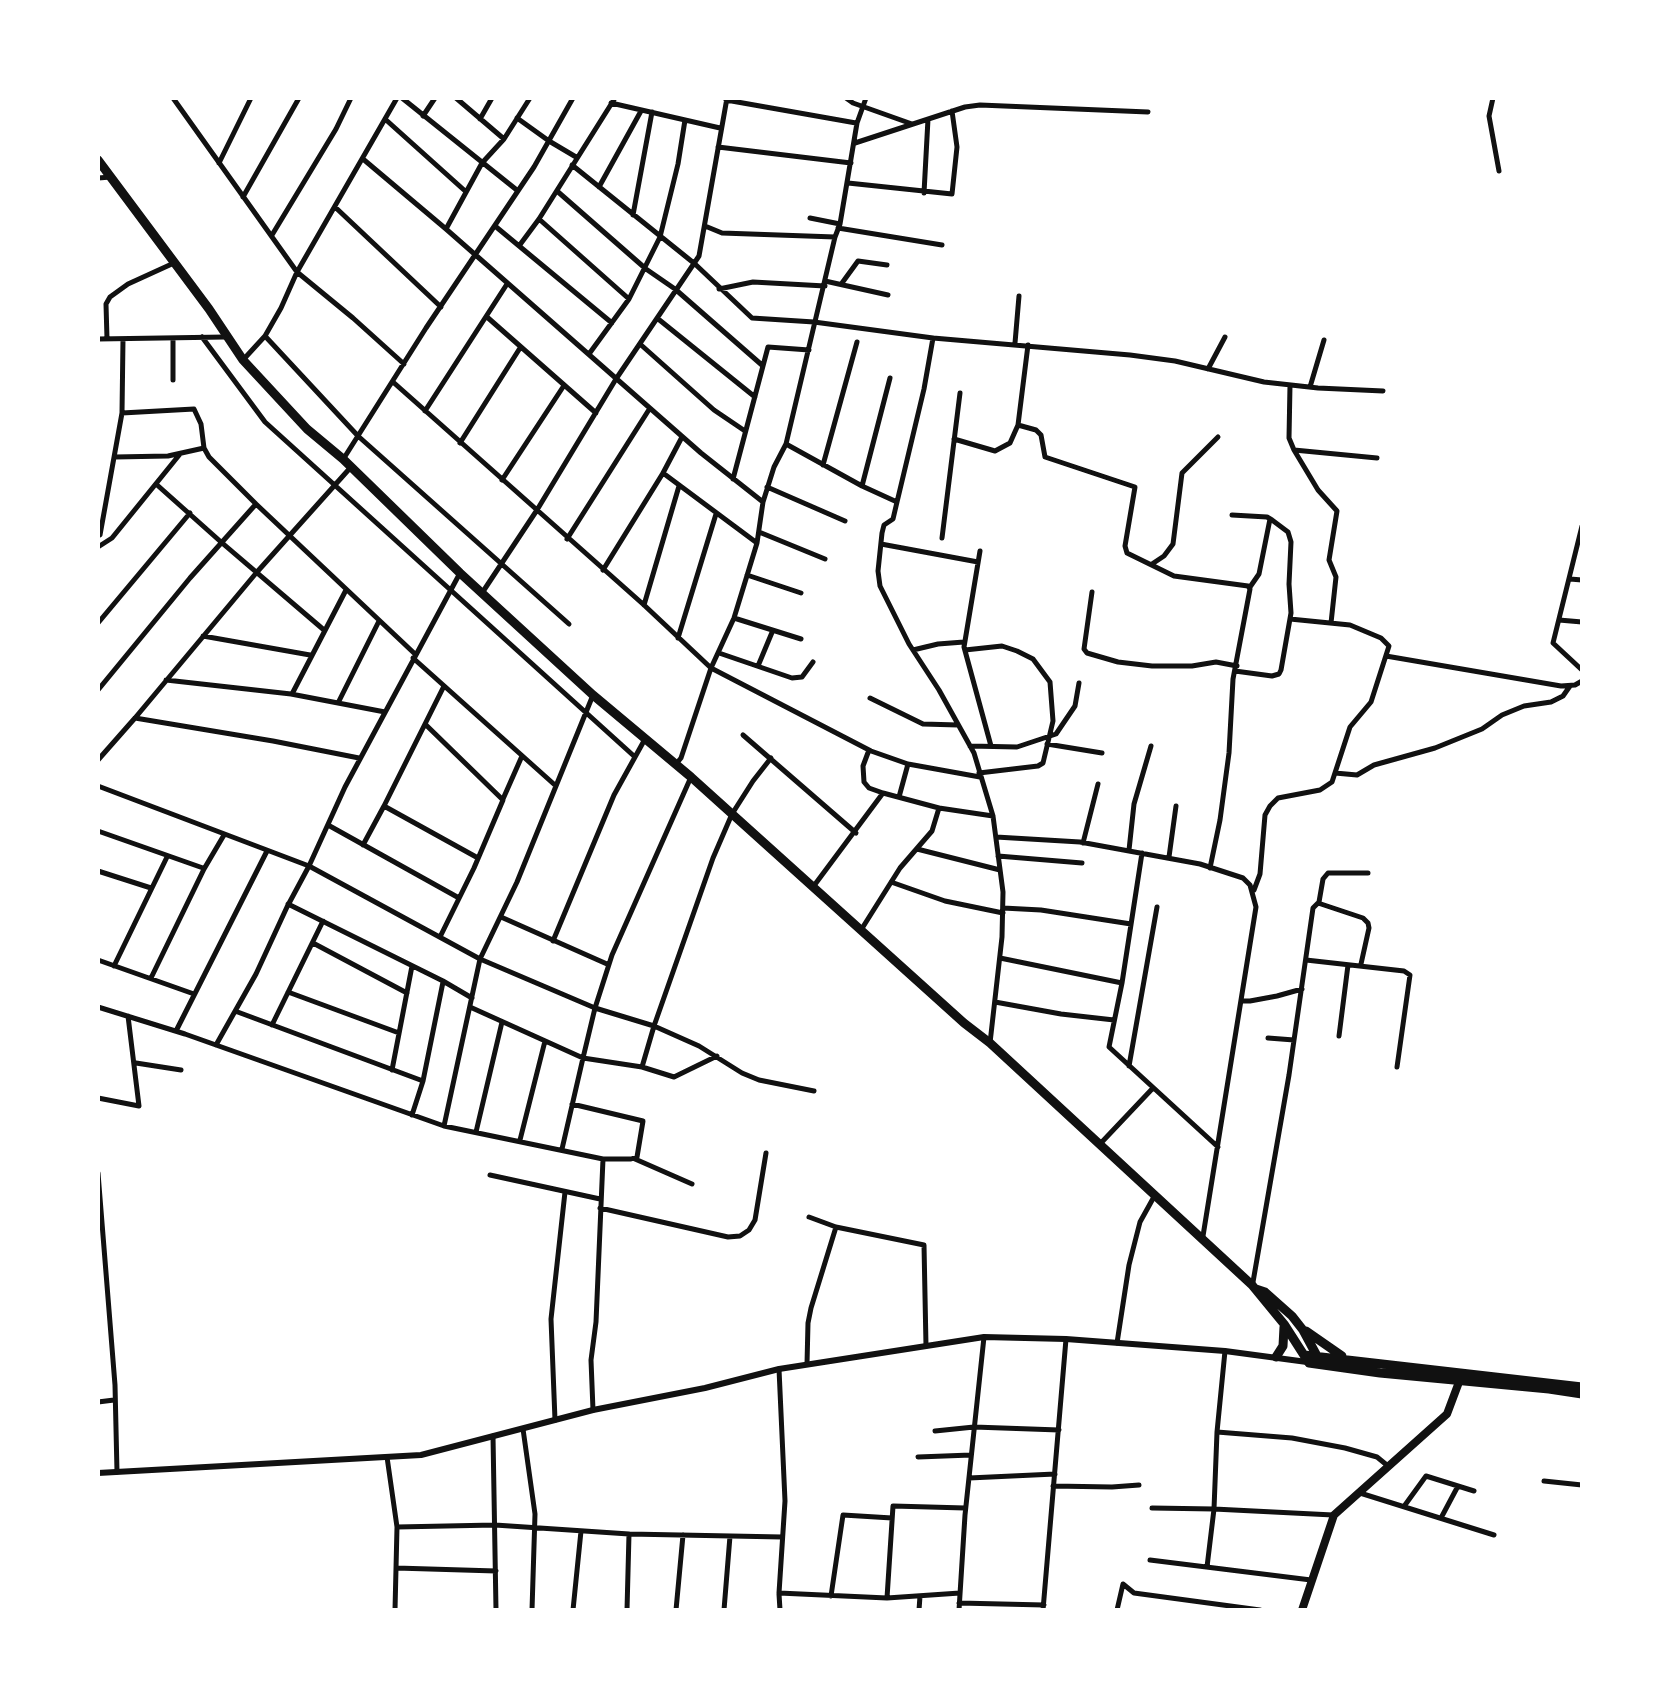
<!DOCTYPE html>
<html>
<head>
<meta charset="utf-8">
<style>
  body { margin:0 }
  #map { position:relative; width:1680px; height:1708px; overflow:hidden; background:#fff; font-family:Karla,sans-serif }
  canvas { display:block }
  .frame { position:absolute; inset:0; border:100px solid #fff; pointer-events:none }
</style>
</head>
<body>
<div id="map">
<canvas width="1680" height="1708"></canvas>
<div class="frame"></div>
</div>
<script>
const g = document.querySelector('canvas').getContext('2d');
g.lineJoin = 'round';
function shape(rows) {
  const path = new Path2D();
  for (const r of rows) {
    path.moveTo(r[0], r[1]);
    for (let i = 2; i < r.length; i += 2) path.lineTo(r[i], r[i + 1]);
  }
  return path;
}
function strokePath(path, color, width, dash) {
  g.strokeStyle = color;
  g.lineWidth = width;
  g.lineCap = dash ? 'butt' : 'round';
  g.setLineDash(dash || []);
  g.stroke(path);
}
strokePath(shape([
  [173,98,297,272,353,318,404,364],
  [402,98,518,191],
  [456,98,504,139],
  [846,98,853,103,912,124],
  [1493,98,1489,116,1499,171],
  [726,100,856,123],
  [611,103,720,128],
  [423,116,435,98],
  [517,118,549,141,576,157],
  [385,119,464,190],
  [480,119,492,98],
  [855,143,965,107,980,105,1148,112],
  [718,147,851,163],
  [363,159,446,229,701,453,763,502],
  [219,163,251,98],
  [572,165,695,264,752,318,814,322,933,338,1130,355,1175,361,1264,382,1318,388,1383,391],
  [98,178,111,177],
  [848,183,952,194,957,147,952,111],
  [599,187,641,111],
  [557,191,646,269,675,289,763,366],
  [924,193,928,119],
  [243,197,299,98],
  [335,207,441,307],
  [633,215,652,112],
  [810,218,840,224],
  [539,219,629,299],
  [495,226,612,323],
  [705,226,722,233,835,237],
  [838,228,942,245],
  [446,229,482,163,504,139,530,98],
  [272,235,336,129,351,98],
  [519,246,539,219,615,98],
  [825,281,888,295],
  [842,283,858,261,887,265],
  [719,289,753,282,825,286],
  [487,317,596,413],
  [657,318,755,397],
  [265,336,358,436,569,624],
  [202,337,265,422,635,757],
  [933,338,924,389,897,502,893,519,884,525,882,533,878,571,880,586,909,644,939,690,974,753,993,816,1003,892,1002,937,990,1043],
  [98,339,225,337],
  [107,339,106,304,110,297,128,284,174,263],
  [1015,343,1019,296],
  [640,344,714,410,745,431],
  [589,354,629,299,660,237,678,164,685,120],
  [243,360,265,336,281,308,297,272,397,98],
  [1208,369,1225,337],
  [173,380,173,338],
  [393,382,644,605,711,668,871,751,908,764,980,777],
  [1290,385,1289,438,1294,450,1377,458],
  [1310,387,1324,340],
  [425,411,507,284],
  [122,413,194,409,201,424,204,448,209,457,256,504],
  [1018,425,1036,430,1041,435,1045,457,1135,487,1125,546,1127,553,1174,576,1248,586,1250,589,1233,679,1229,753,1220,820,1210,868],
  [954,439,995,451,1010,443,1018,425,1028,345],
  [460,443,520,348],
  [786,444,862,486,897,502],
  [1294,450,1318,490,1337,511,1329,560,1336,577,1331,623],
  [115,457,168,456,204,448],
  [344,458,426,328,534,167,573,98],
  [823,465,857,342],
  [663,473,682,437],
  [733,479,768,347,809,350],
  [502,480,563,387],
  [156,484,221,542,324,630],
  [862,486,890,378],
  [767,487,845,521],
  [1232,515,1267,517,1272,520,1288,532,1291,542,1289,584,1291,613,1281,670,1279,674,1272,676,1235,671],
  [1582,526,1553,643,1582,670],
  [759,532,825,559],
  [98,534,100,535,122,413,123,339],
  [942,538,960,393],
  [567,539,650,408],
  [881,544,978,562],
  [98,547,112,538,180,454],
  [980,551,964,647,991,746],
  [1152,564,1164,556,1173,544,1182,473,1218,437],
  [603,570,663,473,757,543],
  [747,575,801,593],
  [1570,579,1582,580],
  [1250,587,1259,574,1270,519],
  [1092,592,1084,649,1087,653,1118,662,1152,666,1192,666,1216,662,1237,666],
  [482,593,537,510,616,379,699,256,727,98],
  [644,605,679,486],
  [734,618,801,639],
  [1559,620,1582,622],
  [98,623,190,513],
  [203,636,310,655],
  [678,638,716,514],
  [913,650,938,644,964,642],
  [965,650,1002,646,1017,651,1033,659,1050,682,1053,721,1043,763,1038,766,979,773],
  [719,653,792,678,802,677,813,662],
  [1386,656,1561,686,1575,685,1582,681],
  [413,658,556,786,593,695],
  [758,666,773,630],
  [166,680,291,694,385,712],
  [98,690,190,578,256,504,415,654],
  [292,694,346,590],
  [870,698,923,724,958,725],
  [338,703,379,621],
  [135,718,273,741,359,758],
  [743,735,856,833],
  [1047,744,1102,753],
  [970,746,1017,747,1056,734,1075,706,1079,683],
  [869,750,863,766,864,782,869,788,883,793],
  [98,760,135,718,257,572,351,467],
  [676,764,681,758,711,668,734,618,757,543,763,502,774,467,786,444,835,237,840,224,857,123,866,98],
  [1335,773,1357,775,1374,765,1435,748,1482,729,1502,715,1524,706,1551,702,1563,696,1570,686],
  [98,786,309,866,480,959,595,1008,612,955,691,777],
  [899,797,908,764],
  [503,799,522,756],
  [384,806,425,724],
  [328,825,459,898],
  [98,831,203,868],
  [996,837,1080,842,1129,851,1200,864,1243,878,1250,885,1256,907,1203,1236],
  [1083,843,1098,784],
  [363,845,384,806,478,858],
  [917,849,1000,870],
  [1129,850,1134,804,1151,746],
  [1142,853,1122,983,1109,1047,1218,1147],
  [998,856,1082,863],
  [1169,857,1176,806],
  [98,871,151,888],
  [891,882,945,901,1003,913],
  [813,887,883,793,939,808,993,816],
  [1254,890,1260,874,1265,815,1270,806,1278,798,1320,790,1332,782,1350,727,1371,702,1389,646,1381,638,1350,625,1290,619],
  [1318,903,1363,918,1368,923,1369,928,1361,964],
  [288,904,443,981,472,998],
  [1003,908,1041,910,1131,924],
  [501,917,607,964],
  [861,930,900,868,932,831,939,808],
  [440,937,474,868,503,800,425,724,444,686],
  [553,941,614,795,645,739],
  [313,943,407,993],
  [1000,958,1122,983],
  [98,960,194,994],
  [1306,960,1404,971,1410,975,1397,1067],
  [114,966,167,857],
  [151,978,204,869,224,835],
  [288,992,399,1033],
  [1241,1001,1250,1001,1277,996,1302,989],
  [995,1002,1061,1014,1114,1020],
  [98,1007,185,1034,444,1126,603,1159,596,1322,591,1360,593,1410],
  [470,1007,583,1058,595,1008,654,1026,699,1046,742,1073,759,1080,814,1091],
  [235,1011,423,1081],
  [272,1025,323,921],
  [176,1031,267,851],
  [1339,1036,1348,965],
  [1268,1038,1294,1040],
  [216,1045,256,974,287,907,309,866,345,787,460,573],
  [136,1063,181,1070],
  [1129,1066,1157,907],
  [642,1067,654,1026,713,858,732,814,753,781,771,758],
  [392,1070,412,966],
  [98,1098,139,1106,128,1016],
  [572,1104,643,1121,637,1157,631,1159,603,1159],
  [412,1115,423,1081,443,982],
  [444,1126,480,959,517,882,556,786],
  [476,1132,502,1022],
  [520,1140,545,1041],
  [1100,1144,1153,1088],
  [562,1149,583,1058,642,1067,674,1077,717,1056],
  [635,1159,692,1184],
  [98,1173,115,1385,117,1472],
  [490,1175,600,1199],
  [600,1208,728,1237,740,1236,749,1230,755,1220,766,1153],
  [809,1217,836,1227,924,1245,926,1346],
  [1253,1282,1289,1075,1313,908,1319,902,1323,879,1328,873,1368,873],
  [1117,1343,1129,1265,1140,1222,1155,1195],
  [1225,1351,1217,1432,1292,1438,1345,1448,1377,1457,1388,1466],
  [807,1364,808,1323,811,1308,836,1227],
  [779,1369,785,1501,779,1593,887,1598,960,1593],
  [98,1402,114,1400],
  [555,1420,551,1319,565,1192],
  [523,1429,535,1514,532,1610],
  [935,1431,974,1427,1059,1430],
  [1217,1432,1214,1509,1333,1515],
  [493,1436,496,1610],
  [387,1457,397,1527,395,1610],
  [918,1457,971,1455],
  [969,1478,1055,1474],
  [1544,1481,1582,1485],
  [1053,1486,1112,1487,1139,1485],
  [1360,1493,1494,1535],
  [1405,1505,1426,1476,1474,1491],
  [1152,1508,1214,1509,1207,1567],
  [1441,1518,1458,1486],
  [397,1527,495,1525,629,1534],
  [1150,1560,1311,1580],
  [396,1568,496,1571],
  [779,1594,780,1610],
  [831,1596,843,1515,892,1518],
  [887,1598,893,1506,965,1508],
  [959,1603,1044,1605],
  [573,1610,581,1531],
  [627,1610,629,1534,782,1537],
  [676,1610,683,1535],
  [724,1610,730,1536],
  [919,1610,920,1596],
  [959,1610,965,1515,984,1337],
  [1043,1610,1066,1339],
  [1117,1610,1123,1584,1134,1593,1260,1610]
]), '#111', 5);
strokePath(shape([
  [98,1473,421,1455,593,1410,705,1388,779,1369,984,1337,1066,1339,1225,1351,1307,1362]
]), '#111', 6);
strokePath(shape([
  [1302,1610,1334,1515,1447,1414,1459,1382]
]), '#111', 8);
strokePath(shape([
  [98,160,209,309,243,360,307,429,343,459,460,573,593,695,691,777,964,1023,990,1043,1252,1285,1284,1324,1309,1363,1380,1373,1549,1389,1582,1394],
  [1256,1289,1265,1292,1292,1316,1303,1330,1317,1356],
  [1306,1331,1342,1356],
  [1304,1355,1582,1387],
  [1276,1357,1283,1346,1284,1327]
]), '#111', 9);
</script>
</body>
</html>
